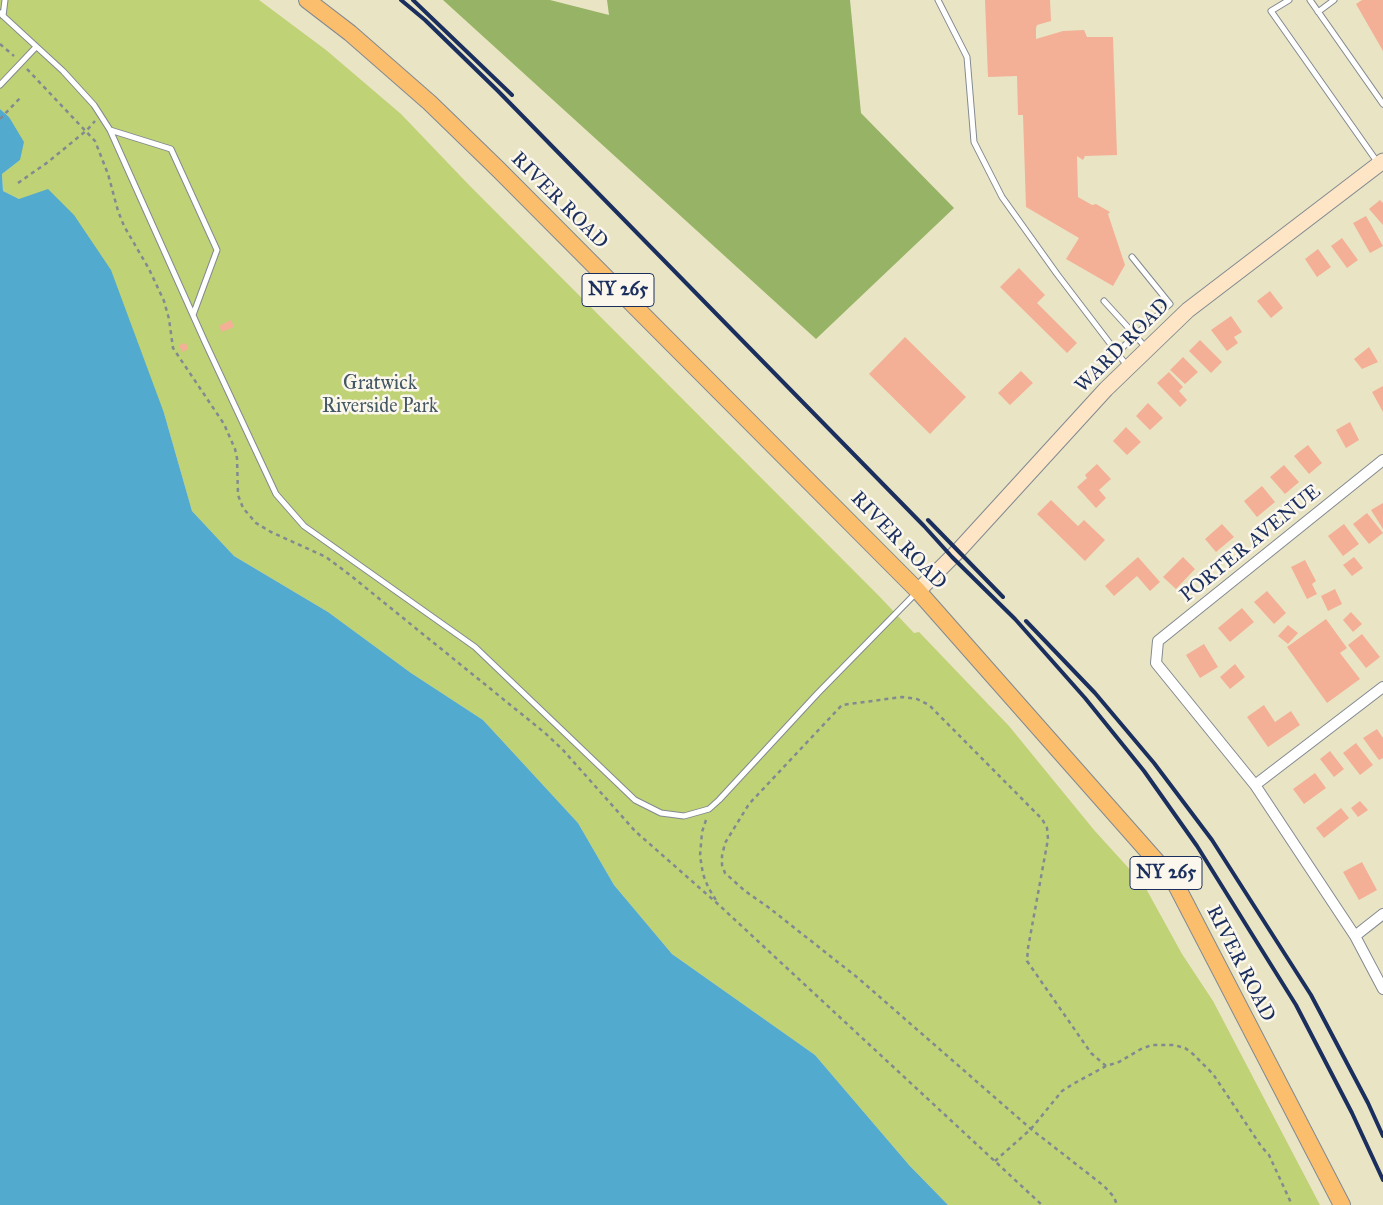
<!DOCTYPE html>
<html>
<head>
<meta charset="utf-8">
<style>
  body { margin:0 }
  canvas { display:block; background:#e9e4c4 }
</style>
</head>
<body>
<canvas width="1383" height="1205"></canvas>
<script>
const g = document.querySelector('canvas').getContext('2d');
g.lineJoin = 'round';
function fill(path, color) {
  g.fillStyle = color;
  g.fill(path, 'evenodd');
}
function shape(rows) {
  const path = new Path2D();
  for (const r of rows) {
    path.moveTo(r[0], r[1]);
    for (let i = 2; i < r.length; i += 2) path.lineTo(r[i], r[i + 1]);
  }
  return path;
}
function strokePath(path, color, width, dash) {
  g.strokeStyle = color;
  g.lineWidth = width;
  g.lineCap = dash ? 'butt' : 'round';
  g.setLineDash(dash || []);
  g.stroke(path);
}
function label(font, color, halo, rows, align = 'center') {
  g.font = font + ' "IM FELL Great Primer",serif';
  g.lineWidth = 5;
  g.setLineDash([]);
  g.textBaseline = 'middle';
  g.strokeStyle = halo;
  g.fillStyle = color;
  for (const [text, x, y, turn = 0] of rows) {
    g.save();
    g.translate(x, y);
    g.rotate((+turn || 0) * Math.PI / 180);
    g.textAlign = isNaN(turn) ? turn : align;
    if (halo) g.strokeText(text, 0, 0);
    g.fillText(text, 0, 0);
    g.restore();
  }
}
fill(shape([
  [0,0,259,0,326,50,401,114,468,184,880,597,914,633,919,632,1009,726,1094,830,1144,885,1182,954,1213,1001,1320,1205,948,1205,909,1165,815,1055,672,954,614,885,578,823,483,720,411,673,328,612,234,556,192,511,164,413,19,199,3,191,2,174,20,160,9,117,0,109]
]), '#bfd275');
fill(shape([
  [443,0,550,0,609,15,607,0,850,0,861,113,954,208,816,339]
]), '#97b466');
fill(shape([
  [0,109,9,117,24,142,20,160,2,174,3,191,19,199,48,189,74,215,111,270,164,413,192,511,234,556,328,612,411,673,483,720,578,823,614,885,672,954,815,1055,909,1165,948,1205,0,1205]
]), '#52aacf');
fill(shape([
  [985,0,1050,0,1051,21,1037,25,1036,28,1036,39,1063,31,1084,30,1087,37,1113,37,1117,155,1085,156,1083,160,1077,156,1078,197,1092,205,1096,204,1110,212,1108,214,1125,265,1113,286,1066,259,1079,238,1026,207,1023,115,1018,115,1017,76,988,77],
  [1362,0,1383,0,1383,51,1356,4],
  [1380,200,1383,203,1383,225,1369,209],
  [1366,216,1383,246,1370,253,1353,223],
  [1342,238,1358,260,1347,268,1331,246],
  [1318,249,1331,267,1317,277,1305,259],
  [1019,268,1045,295,1037,303,1077,343,1067,353,1000,287],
  [1270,291,1283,308,1271,318,1257,301],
  [1231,316,1242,332,1234,337,1238,343,1227,351,1211,330],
  [231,320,234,327,222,332,219,326],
  [905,337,966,397,930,434,869,374],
  [1200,340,1222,362,1211,373,1189,351],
  [186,343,188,349,182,352,179,345],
  [1369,347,1378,362,1362,369,1354,359],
  [1183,357,1198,372,1185,384,1170,370],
  [1021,371,1033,383,1010,405,998,393],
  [1169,372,1183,387,1179,391,1187,400,1180,407,1157,383],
  [1383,386,1383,412,1372,392],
  [1148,403,1163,418,1150,430,1136,416],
  [1350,422,1359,440,1346,448,1336,430],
  [1126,427,1141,442,1127,455,1113,441],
  [1308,445,1322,463,1309,474,1294,456],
  [1097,464,1111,479,1099,490,1106,498,1096,508,1077,487,1087,478,1085,475],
  [1284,465,1299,482,1285,494,1270,477],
  [1262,486,1275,502,1257,517,1244,501],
  [1051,500,1078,526,1084,520,1105,540,1085,561,1037,514],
  [1383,503,1383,529,1371,510],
  [1367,513,1383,533,1369,544,1353,524],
  [1222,524,1234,537,1216,552,1205,539],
  [1344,524,1359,544,1343,556,1328,536],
  [1138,557,1160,582,1150,591,1137,576,1114,596,1105,586],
  [1183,557,1195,569,1176,589,1163,577],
  [1354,557,1363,568,1352,576,1343,565],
  [1305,560,1316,581,1312,584,1317,594,1307,599,1291,567],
  [1335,589,1342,604,1328,611,1321,596],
  [1267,591,1286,613,1274,624,1254,602],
  [1242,608,1254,622,1230,642,1218,628],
  [1351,612,1362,624,1353,632,1343,620],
  [1326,619,1347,648,1340,653,1360,679,1327,703,1287,647],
  [1288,625,1298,633,1288,644,1278,636],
  [1362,634,1380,657,1366,668,1348,645],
  [1204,644,1218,667,1200,678,1186,655],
  [1235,664,1245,677,1230,689,1220,677],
  [1264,705,1275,722,1291,711,1300,725,1268,747,1247,717],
  [1377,729,1383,738,1383,758,1379,760,1363,738],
  [1356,743,1373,765,1360,775,1343,753],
  [1330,751,1344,769,1334,777,1320,759],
  [1315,773,1326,788,1304,804,1293,789],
  [1360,801,1368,810,1358,817,1351,808],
  [1341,808,1349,818,1324,838,1316,828],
  [1362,862,1377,890,1359,900,1343,872]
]), '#f3b096');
const lane = shape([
  [938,0,967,57,974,142,1002,197,1057,274,1128,367],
  [1289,0,1271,11,1378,163],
  [1310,0,1383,104],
  [1318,12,1334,0],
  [0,13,63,71,94,105,110,130,205,342,276,494,304,526,475,647,635,800,661,813,684,816,709,809,719,800,818,693,916,593],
  [3,16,5,0],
  [0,85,36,47],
  [110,130,171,149,217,250,193,315],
  [1104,301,1135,335,1170,304,1132,257],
  [1117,353,1135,335,1146,348]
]);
const street = shape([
  [1383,460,1158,641,1156,663,1255,785,1355,936,1383,989],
  [1255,785,1383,687],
  [1355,936,1383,914]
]);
const secondary = shape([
  [918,591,958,551,1106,389,1188,310,1383,161]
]);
const primary = shape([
  [307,0,350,33,430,103,498,169,918,591,1174,881,1342,1205]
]);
strokePath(lane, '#828a91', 7);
strokePath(street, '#828a91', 12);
strokePath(secondary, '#828a91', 17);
strokePath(primary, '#828a91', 18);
strokePath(shape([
  [0,44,14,56],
  [27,69,95,141,108,174,118,211,124,226,149,269,164,301,169,319,173,348,224,424,235,449,237,458,238,495,243,508,256,523,271,532,326,557,350,575,545,733,563,750,635,831,719,905,1042,1205],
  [0,119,21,97],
  [18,183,48,162,87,130,95,121],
  [706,820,702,832,700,856,703,874,708,887,717,902],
  [1106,1066,1091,1053,1027,961,1028,948,1048,839,1047,828,1042,819,929,705,917,699,902,697,842,705,749,804,725,843,722,856,722,865,725,873,745,891,768,907,858,978,1031,1129,1104,1186,1114,1197,1117,1205],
  [995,1161,1031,1129,1062,1091,1073,1084,1106,1066,1119,1062,1141,1049,1152,1045,1174,1045,1185,1048,1193,1054,1213,1074,1261,1146,1269,1155,1292,1205]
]), '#828a91', 2.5, [4, 4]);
strokePath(lane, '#fff', 5);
strokePath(street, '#fff', 10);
strokePath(secondary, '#fde5c5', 15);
strokePath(primary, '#fabe6d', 16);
strokePath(shape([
  [401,0,425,20,498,91,924,526,952,557,1015,619,1085,698,1144,771,1197,846,1296,1005,1352,1113,1383,1180],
  [413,0,512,95],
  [928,520,1003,597],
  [1026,621,1095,693,1154,763,1212,840,1311,995,1368,1103,1383,1136]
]), '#1b2f5e', 4);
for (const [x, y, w] of [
  [618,290,72],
  [1166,873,72]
]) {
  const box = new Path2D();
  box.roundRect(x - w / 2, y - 16.5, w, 33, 4);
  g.fillStyle = '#fbf7ec';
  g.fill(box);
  strokePath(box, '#1b2f5e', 1);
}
label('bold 19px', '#1b2f5e', null, [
  ["NY 265",618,290],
  ["NY 265",1166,873]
]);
label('20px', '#1b2f5e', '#fbf7ec', [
  ["RIVER ROAD",559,201,45],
  ["WARD ROAD",1123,346,-45],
  ["RIVER ROAD",898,541,46],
  ["PORTER AVENUE",1251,544,-39],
  ["RIVER ROAD",1240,964,63]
]);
label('20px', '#445864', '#fbf7ec', [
  ["Gratwick",380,384],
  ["Riverside Park",380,407]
]);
</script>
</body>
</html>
